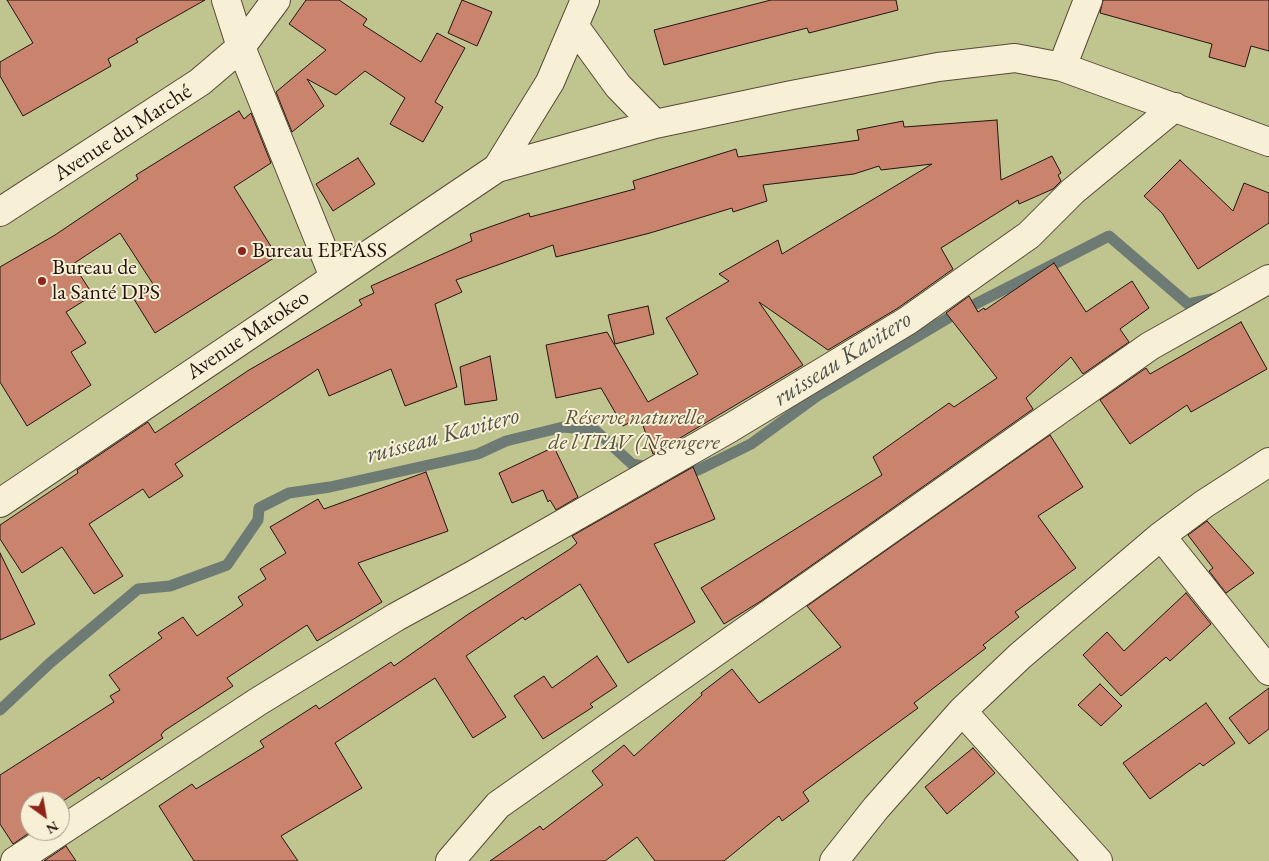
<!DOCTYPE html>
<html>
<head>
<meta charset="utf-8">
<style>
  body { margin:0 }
  #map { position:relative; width:1269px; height:861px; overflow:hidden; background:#f4e8c0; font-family:"EB Garamond",serif }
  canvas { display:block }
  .north { position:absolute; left:20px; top:791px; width:50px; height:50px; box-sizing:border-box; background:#f8f0d6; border:1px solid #a39886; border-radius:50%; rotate:148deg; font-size:14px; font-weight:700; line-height:20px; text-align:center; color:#24150d }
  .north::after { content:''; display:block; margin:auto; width:18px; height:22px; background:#8f2418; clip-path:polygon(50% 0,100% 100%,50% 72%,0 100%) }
</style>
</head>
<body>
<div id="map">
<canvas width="1269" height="861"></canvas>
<div class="north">N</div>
</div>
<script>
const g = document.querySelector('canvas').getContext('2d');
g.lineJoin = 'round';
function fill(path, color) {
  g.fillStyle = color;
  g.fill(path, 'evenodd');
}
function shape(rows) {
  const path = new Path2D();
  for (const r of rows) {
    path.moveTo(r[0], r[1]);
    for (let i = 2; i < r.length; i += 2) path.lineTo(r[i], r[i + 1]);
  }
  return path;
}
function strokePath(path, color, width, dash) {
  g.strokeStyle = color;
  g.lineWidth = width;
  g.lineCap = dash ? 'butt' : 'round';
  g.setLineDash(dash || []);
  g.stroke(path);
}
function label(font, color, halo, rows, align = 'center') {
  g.font = font + ' "EB Garamond",serif';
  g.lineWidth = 4;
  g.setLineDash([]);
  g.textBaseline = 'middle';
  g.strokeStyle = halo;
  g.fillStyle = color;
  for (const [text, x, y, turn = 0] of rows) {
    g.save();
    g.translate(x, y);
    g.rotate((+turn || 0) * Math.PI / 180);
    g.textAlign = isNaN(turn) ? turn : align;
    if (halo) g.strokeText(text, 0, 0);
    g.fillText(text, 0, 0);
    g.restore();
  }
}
fill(shape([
  [0,0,1269,0,1269,861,0,861],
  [30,801,60,801,60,831,30,831]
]), '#c0c48f');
strokePath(shape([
  [0,710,50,663,138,589,170,586,227,565,258,520,259,508,289,493,330,487,478,454,506,441,563,427,595,430,632,464,678,473,698,470,751,444,817,396,950,317,1109,236,1188,304,1216,298]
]), '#6d7b74', 11);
const building = shape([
  [7,0,205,0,136,39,138,42,108,59,111,66,23,116,0,76,0,62,33,43,7,0],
  [306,0,339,0,367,19,363,25,421,62,437,33,465,48,435,102,443,107,423,142,390,124,405,98,365,71,336,95,307,79,324,106,292,132,276,92,326,50,289,24,306,0],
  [462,0,492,12,477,46,448,33,462,0],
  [771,0,896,0,898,10,809,33,807,28,664,65,654,30,771,0],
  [1103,0,1269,0,1269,51,1251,46,1245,67,1209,57,1212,44,1100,13,1103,0],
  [239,111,244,119,251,113,271,163,234,187,277,256,155,333,132,296,153,284,120,233,73,264,93,295,66,312,86,343,71,352,91,385,27,426,0,382,0,267,55,235,138,179,136,175,239,111],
  [997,120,1001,180,1052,156,1061,173,1058,175,1061,181,1053,189,1019,204,1018,200,941,248,953,269,898,308,828,350,759,302,803,365,653,454,640,417,623,426,601,388,556,398,546,345,607,332,648,402,698,374,666,318,729,281,719,274,778,240,782,254,932,164,881,170,879,166,854,174,763,185,767,201,733,212,732,208,650,233,556,257,553,245,456,280,462,292,435,304,457,387,405,406,391,369,329,396,318,369,175,464,183,476,149,498,143,489,89,524,123,576,94,594,62,547,22,573,0,539,0,525,78,473,77,470,148,422,155,433,249,370,362,305,359,300,374,293,371,286,472,241,470,234,529,213,530,217,635,189,633,181,736,149,738,157,859,140,857,130,903,121,904,127,997,120],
  [358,158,375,184,333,211,316,184,358,158],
  [1180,160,1233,211,1244,183,1269,193,1269,223,1198,269,1162,213,1144,196,1180,160],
  [1054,263,1086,312,1132,281,1149,308,1120,329,1129,342,1083,374,1071,357,1026,398,1033,409,761,601,724,624,701,588,882,475,873,457,949,403,954,407,997,378,946,313,969,296,978,312,984,308,985,310,1054,263],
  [648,306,654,334,615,344,608,315,648,306],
  [1241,322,1267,369,1191,412,1187,405,1130,444,1100,400,1146,368,1150,374,1241,322],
  [490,356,497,400,465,405,460,367,490,356],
  [1050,435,1083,487,1038,516,1076,568,1015,612,1019,617,983,645,986,648,914,703,918,708,803,792,809,801,782,821,779,816,724,861,655,861,637,837,605,861,490,861,540,826,543,830,603,785,592,771,624,745,634,756,702,695,701,693,732,669,759,703,841,647,807,606,1050,435],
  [554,447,578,497,556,510,550,500,548,502,543,490,512,503,499,473,554,447],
  [693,467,715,519,654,544,695,622,628,663,580,584,525,620,523,617,466,656,506,717,473,738,435,678,335,743,362,788,281,836,298,861,194,861,159,806,192,784,196,789,264,747,260,741,316,705,319,709,391,662,394,666,467,615,570,549,577,543,572,536,693,467],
  [426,472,448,531,358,563,382,602,317,641,307,625,227,678,233,686,164,731,161,735,163,738,101,780,99,777,60,803,60,801,30,801,30,831,32,831,13,844,0,824,0,775,114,702,110,696,120,690,109,675,162,638,158,633,183,617,197,636,243,605,238,597,266,579,260,569,286,553,270,527,318,499,324,509,426,472],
  [1207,521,1254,573,1226,593,1209,571,1213,568,1188,535,1207,521],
  [0,553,35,624,0,640,0,553],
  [1186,593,1211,624,1170,661,1166,657,1121,696,1083,655,1107,632,1124,651,1186,593],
  [597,656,617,686,590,704,593,707,543,739,514,696,544,676,552,688,597,656],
  [1100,684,1122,706,1101,726,1078,705,1100,684],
  [1269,688,1269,729,1249,744,1229,718,1269,688],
  [1206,703,1235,743,1203,766,1200,763,1150,799,1123,763,1206,703],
  [973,748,995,773,947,814,925,787,973,748],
  [66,846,76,861,44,861,66,846]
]);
fill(building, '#ca836c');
strokePath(building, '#24150d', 1);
const minor = shape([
  [226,0,241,47,334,277],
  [575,27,618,86,655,124],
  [1062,67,1088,0],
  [497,168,550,82,585,0],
  [0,212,200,82,241,47,276,0],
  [0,503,497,168,655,124,792,95,938,67,1015,58,1062,67,1269,142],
  [1161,536,1269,671],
  [962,711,1098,861],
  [15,861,259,701,396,617,473,575,730,428,907,321,1029,235,1073,191,1175,107],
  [450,861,498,805,1150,346,1269,279],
  [834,861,876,808,962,711,1020,656,1161,536,1204,504,1269,462]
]);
strokePath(minor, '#584a3a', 30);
strokePath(minor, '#f8f0d6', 28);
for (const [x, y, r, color] of [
  [242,251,5,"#8f2418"],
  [42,281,5,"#8f2418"]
]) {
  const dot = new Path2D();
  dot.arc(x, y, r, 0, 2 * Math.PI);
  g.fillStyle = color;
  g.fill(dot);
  strokePath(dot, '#f8f0d6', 2);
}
label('22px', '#24150d', '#f8f0d6', [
  ["Avenue du Marché",123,133,-33],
  ["Avenue Matokeo",248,335,-34]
]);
label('22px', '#24150d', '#f8f0d6', [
  ["Bureau EPFASS",252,251],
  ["Bureau de",52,268],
  ["la Santé DPS",52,293]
], 'left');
label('italic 22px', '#5b523a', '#f8f0d6', [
  ["Réserve naturelle",634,418],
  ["de l'ITAV (Ngengere",634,443]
]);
label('italic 24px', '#4e5049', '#f8f0d6', [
  ["ruisseau Kavitero",843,359,-32],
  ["ruisseau Kavitero",443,436,-15]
]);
</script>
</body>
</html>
